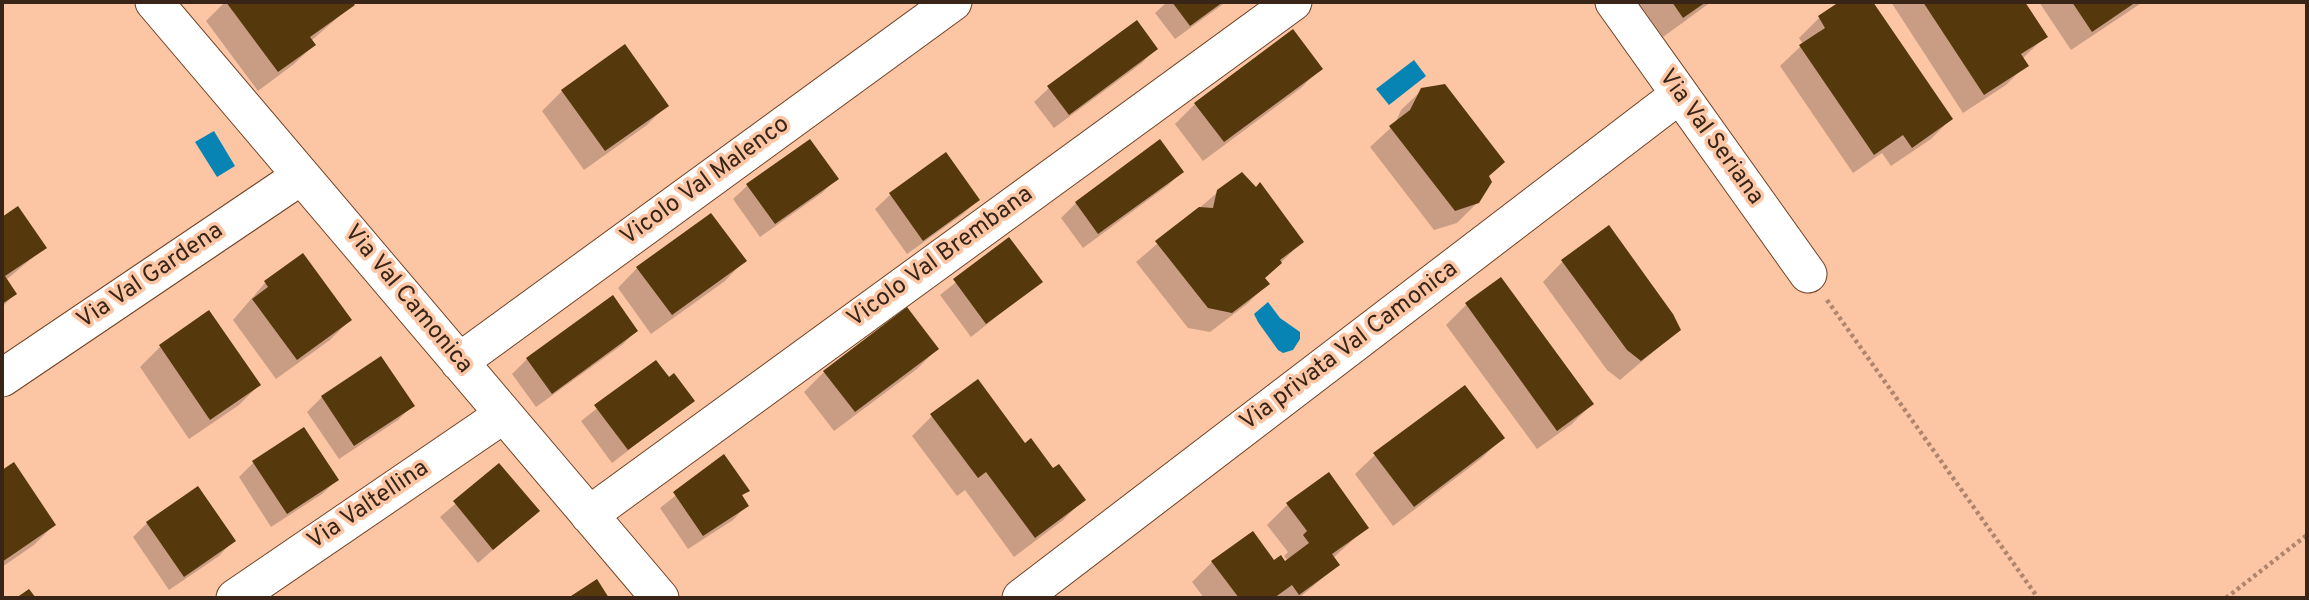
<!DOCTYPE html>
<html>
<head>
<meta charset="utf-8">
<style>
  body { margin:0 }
  #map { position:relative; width:2309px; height:600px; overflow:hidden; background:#fcc5a4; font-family:Overpass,sans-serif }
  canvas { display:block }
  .frame { position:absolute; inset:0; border:4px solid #392518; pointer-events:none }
</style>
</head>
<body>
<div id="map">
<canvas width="2309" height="600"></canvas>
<div class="frame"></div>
</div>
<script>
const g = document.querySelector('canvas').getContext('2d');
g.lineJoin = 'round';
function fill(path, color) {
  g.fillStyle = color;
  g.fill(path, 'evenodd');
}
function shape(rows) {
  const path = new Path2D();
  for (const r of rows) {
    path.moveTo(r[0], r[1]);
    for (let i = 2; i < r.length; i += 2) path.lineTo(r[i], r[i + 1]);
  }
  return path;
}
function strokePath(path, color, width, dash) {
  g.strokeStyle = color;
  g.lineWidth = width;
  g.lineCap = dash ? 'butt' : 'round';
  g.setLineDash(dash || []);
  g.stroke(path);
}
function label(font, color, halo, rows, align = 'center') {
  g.font = font + ' Overpass,sans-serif';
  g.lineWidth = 7;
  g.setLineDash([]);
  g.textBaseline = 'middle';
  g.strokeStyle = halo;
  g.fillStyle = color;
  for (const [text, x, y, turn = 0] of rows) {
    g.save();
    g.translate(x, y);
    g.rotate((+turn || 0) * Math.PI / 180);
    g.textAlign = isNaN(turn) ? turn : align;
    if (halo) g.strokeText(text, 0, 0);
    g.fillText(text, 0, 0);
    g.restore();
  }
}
fill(shape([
  [1414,60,1426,76,1389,105,1376,89],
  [214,131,235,166,217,177,195,142],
  [1268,302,1280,318,1300,332,1300,339,1293,350,1283,353,1278,350,1258,322,1254,314]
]), '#0784b3');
fill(shape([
  [225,2,350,2,352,5,311,41,314,45,294,64,258,91,206,21],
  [1167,2,1226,2,1175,39,1155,13],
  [1638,2,1711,2,1663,37],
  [1842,2,1871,2,1951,119,1931,139,1891,166,1882,153,1853,173,1780,66,1803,44,1799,38,1819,18],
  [1891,2,2023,2,2046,36,2022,59,2026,65,2006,85,1963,113],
  [2039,2,2143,2,2071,50],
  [1156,48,1142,63,1054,128,1034,102,1049,88],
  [1321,68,1301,88,1203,161,1175,124,1195,104],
  [1422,90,1487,177,1478,202,1457,223,1434,230,1370,147,1395,124,1401,110],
  [562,91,667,105,647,125,584,170,542,111],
  [945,155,978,200,963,214,907,254,875,209,890,195],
  [1182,172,1167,186,1083,248,1061,218,1076,203],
  [836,179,822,193,760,237,733,199,748,185],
  [1218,192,1302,242,1264,279,1267,284,1247,304,1210,332,1188,328,1136,262],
  [18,208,44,248,6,280,15,294,2,307,2,219],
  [1009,240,1040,282,971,337,940,295],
  [744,261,725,281,651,334,618,288,637,268],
  [1562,262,1679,330,1620,380,1607,370,1543,282],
  [1501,279,1592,404,1572,424,1537,449,1446,325,1466,305],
  [265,283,350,320,330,340,276,379,233,320],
  [612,297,636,331,622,345,536,407,512,374,527,359],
  [209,313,259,385,239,405,189,439,140,367,160,347],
  [937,349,917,369,834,431,804,392,824,372],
  [656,362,692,401,612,463,581,421],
  [322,397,413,405,398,420,339,459,307,412],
  [932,416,1024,445,1083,500,1063,520,1014,557,965,490,957,496,912,436],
  [1502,438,1482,458,1393,526,1355,474,1375,455],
  [724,457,747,490,741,497,747,505,733,520,688,549,660,508],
  [253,463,337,480,322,494,271,527,239,477],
  [13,465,54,525,34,545,2,567,2,472],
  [499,466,537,511,478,563,440,517],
  [1287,505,1367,527,1333,558,1338,565,1299,598,1204,598,1192,582,1212,562,1288,561,1284,556,1288,552,1267,525],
  [147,523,233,541,219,556,169,590,133,537]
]), '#0003');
fill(shape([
  [226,2,352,2,355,5,310,37,316,45,278,72],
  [1172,2,1223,2,1190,26],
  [1672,2,1706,2,1683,18],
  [1839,2,1873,2,1953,119,1912,148,1903,135,1874,155,1799,45,1825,28,1818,16],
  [1923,2,2025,2,2048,37,2021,54,2029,66,1984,95],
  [2072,2,2136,2,2092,32],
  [1137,20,1158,49,1069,115,1047,86],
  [1293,29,1323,69,1224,142,1194,103],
  [625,44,669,106,605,151,561,90],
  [1445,84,1505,162,1489,176,1492,182,1479,203,1455,211,1389,126,1410,110,1421,88],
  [810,139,839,179,775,224,746,184],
  [1160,139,1184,172,1098,234,1075,202],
  [946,152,980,200,923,241,889,193],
  [1242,172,1256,187,1260,182,1304,242,1280,260,1282,263,1265,278,1270,284,1232,313,1208,308,1155,241,1199,207,1213,208,1217,190],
  [18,206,47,248,5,276,17,294,2,304,2,217],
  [711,213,747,261,672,315,636,267],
  [1609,225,1673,314,1681,330,1641,361,1627,350,1561,260],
  [1009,237,1043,282,986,324,953,279],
  [303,253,352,320,297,360,252,299,268,287,264,281],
  [1501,277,1594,404,1557,431,1465,303],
  [613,295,638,331,552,394,526,358],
  [907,307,939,349,855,412,823,371],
  [209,310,261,385,210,420,159,345],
  [381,356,415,406,354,446,321,396],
  [656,360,669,377,674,373,695,401,628,450,594,405],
  [978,379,1025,443,1031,438,1053,468,1059,464,1086,500,1035,538,986,472,978,478,930,414],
  [1465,385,1505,438,1414,507,1373,453],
  [304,427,339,480,287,514,252,461],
  [724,454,750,491,742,495,749,506,703,536,673,492],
  [14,462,56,525,2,562,2,470],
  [499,463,540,511,493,550,453,501],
  [1329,472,1369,528,1332,554,1340,565,1299,595,1292,585,1274,598,1239,598,1211,561,1253,531,1274,560,1281,555,1285,561,1309,543,1303,535,1307,531,1286,503],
  [198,486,236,541,184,577,146,522],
  [597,579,609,598,568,598],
  [29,589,36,598,16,598]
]), '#55380c');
const minor = shape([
  [154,2,660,598],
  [1614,2,1808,274],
  [459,362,953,2],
  [2,378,301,176],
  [589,515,1293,2],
  [235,598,503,415],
  [1021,598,1679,95]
]);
strokePath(minor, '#6e4022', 39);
strokePath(shape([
  [1827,300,2038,598],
  [2226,598,2307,535]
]), '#af866d', 4.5, [3.5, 3.5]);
strokePath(minor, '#fff', 37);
label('24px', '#392518', '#fcc5a4', [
  ["Via Val Seriana",1710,138,54],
  ["Vicolo Val Malenco",706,182,-36],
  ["Vicolo Val Brembana",941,258,-36],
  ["Via Val Gardena",151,277,-34],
  ["Via Val Camonica",407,300,50],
  ["Via privata Val Camonica",1350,347,-37],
  ["Via Valtellina",369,506,-34]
]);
</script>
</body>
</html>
